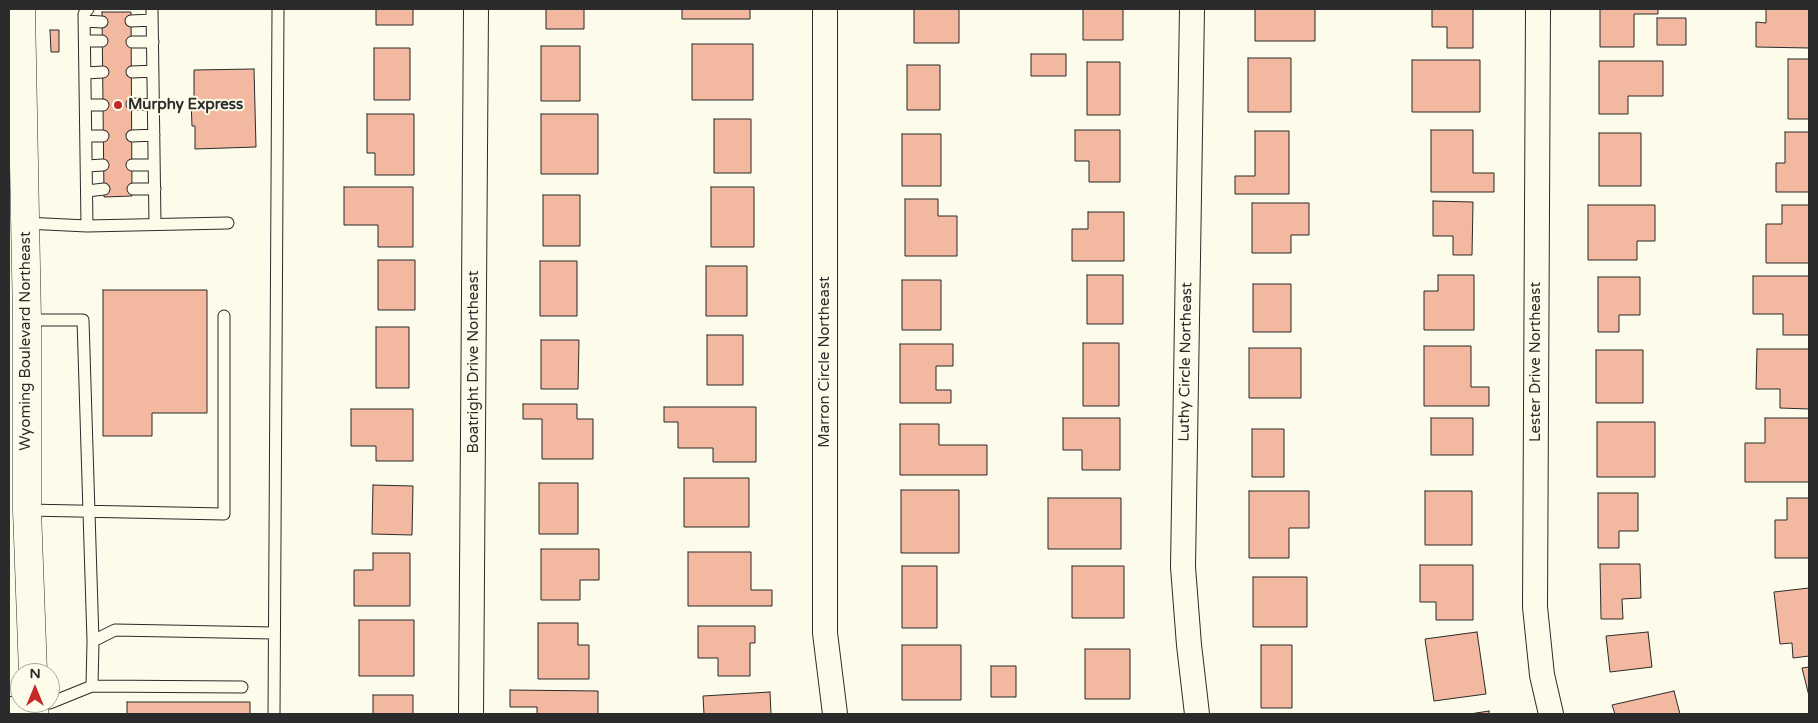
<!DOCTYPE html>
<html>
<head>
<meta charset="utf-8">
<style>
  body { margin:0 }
  #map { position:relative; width:1818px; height:723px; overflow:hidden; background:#fdfbea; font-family:"Varela Round",sans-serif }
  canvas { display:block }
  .frame { position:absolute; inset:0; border:10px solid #2b2b2b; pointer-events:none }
  .north { position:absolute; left:10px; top:663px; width:50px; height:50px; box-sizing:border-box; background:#fdfbea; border:1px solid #a9a89e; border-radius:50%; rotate:0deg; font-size:14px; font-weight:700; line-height:20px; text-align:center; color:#2b2b2b }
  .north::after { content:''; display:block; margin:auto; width:18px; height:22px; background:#c62828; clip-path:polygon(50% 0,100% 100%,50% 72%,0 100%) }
</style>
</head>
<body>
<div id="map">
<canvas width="1818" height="723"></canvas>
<div class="frame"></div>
<div class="north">N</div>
</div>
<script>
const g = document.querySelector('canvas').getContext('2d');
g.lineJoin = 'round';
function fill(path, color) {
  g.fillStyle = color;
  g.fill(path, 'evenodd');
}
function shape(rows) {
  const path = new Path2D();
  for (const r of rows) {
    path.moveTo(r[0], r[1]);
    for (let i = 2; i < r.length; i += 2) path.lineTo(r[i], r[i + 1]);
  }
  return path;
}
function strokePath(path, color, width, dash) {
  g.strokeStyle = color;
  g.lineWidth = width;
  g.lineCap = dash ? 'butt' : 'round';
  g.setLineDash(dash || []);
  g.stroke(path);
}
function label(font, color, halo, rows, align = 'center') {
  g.font = font + ' "Varela Round",sans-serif';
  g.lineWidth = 4;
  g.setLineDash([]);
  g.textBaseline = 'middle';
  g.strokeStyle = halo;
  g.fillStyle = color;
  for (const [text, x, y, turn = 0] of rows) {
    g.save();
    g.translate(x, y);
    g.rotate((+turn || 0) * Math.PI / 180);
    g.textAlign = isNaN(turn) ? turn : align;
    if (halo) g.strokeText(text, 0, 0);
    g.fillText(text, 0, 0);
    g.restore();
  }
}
const building = shape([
  [376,9,413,9,413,25,376,25,376,9],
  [546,9,584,9,584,29,546,29,546,9],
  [682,9,750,9,750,19,682,19,682,9],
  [914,9,959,9,959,43,914,43,914,9],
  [1083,9,1123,9,1123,40,1083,40,1083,9],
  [1255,9,1315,9,1315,41,1255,41,1255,9],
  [1432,9,1473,9,1473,48,1447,48,1447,27,1432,27,1432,9],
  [1600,9,1658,9,1658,14,1634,14,1634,47,1600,47,1600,9],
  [1766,9,1809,9,1809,48,1756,47,1756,22,1766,23,1766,9],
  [102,12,131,12,132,196,104,197,102,12],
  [1657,18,1686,18,1686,45,1657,45,1657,18],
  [50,30,59,30,59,52,51,52,50,30],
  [692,44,753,44,753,100,692,100,692,44],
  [541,46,580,46,580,101,541,101,541,46],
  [374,48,410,48,410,100,374,100,374,48],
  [1031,54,1066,54,1066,76,1031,76,1031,54],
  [1248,58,1291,58,1291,112,1248,112,1248,58],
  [1788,59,1809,59,1809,119,1788,119,1788,59],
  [1412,60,1480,60,1480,112,1412,112,1412,60],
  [1599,61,1663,61,1663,96,1628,96,1628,114,1599,114,1599,61],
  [1087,62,1120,62,1120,115,1087,115,1087,62],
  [907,65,940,65,940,110,907,110,907,65],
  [254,69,256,147,195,149,195,126,192,126,191,100,194,100,194,70,254,69],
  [367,114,414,114,414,175,375,175,375,153,367,153,367,114],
  [541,114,598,114,598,174,541,174,541,114],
  [714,119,751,119,751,173,714,173,714,119],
  [1075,130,1120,130,1120,182,1089,182,1089,161,1075,161,1075,130],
  [1431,130,1473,130,1473,173,1494,173,1494,192,1431,192,1431,130],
  [1255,131,1289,131,1289,194,1235,194,1235,176,1255,176,1255,131],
  [1785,132,1809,132,1809,192,1776,192,1776,163,1785,163,1785,132],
  [1599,133,1641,133,1641,186,1599,186,1599,133],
  [902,134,941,134,941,186,902,186,902,134],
  [344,187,413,187,413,247,378,247,378,225,344,225,344,187],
  [711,187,754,187,754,247,711,247,711,187],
  [543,195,580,195,580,246,543,246,543,195],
  [905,199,938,199,938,216,957,216,957,256,905,256,905,199],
  [1433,201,1473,202,1472,255,1453,255,1453,236,1433,236,1433,201],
  [1252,203,1309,203,1309,235,1291,235,1291,253,1252,253,1252,203],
  [1588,205,1655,205,1655,241,1637,241,1637,260,1588,260,1588,205],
  [1782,205,1809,205,1809,263,1766,263,1766,224,1782,224,1782,205],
  [1088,212,1124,212,1124,261,1072,261,1072,229,1088,229,1088,212],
  [378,260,415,260,415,310,378,310,378,260],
  [540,261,577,261,577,316,540,316,540,261],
  [706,266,747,266,747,316,706,316,706,266],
  [1087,275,1123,275,1123,324,1087,324,1087,275],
  [1438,275,1474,275,1474,330,1424,330,1424,291,1438,291,1438,275],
  [1753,276,1809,276,1809,335,1783,335,1783,314,1753,314,1753,276],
  [1598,277,1640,277,1640,315,1619,315,1619,332,1598,332,1598,277],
  [902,280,941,280,941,330,902,330,902,280],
  [1253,284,1291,284,1291,332,1253,332,1253,284],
  [103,290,207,290,207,413,152,413,152,436,103,436,103,290],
  [376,327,409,327,409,388,376,388,376,327],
  [707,335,743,335,743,385,707,385,707,335],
  [541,340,579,340,578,389,541,389,541,340],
  [1083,343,1119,343,1119,406,1083,406,1083,343],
  [900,344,953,344,953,366,936,366,936,390,951,390,951,403,900,403,900,344],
  [1424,346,1471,346,1471,387,1489,387,1489,406,1424,406,1424,346],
  [1249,348,1301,348,1301,398,1249,398,1249,348],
  [1757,349,1809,349,1809,409,1780,408,1780,389,1756,389,1757,349],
  [1596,350,1643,350,1643,403,1596,403,1596,350],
  [523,404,577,404,577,419,593,419,593,459,542,459,542,419,523,419,523,404],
  [664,407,756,407,756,462,713,462,713,448,678,448,678,422,664,422,664,407],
  [351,409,413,409,413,461,376,461,376,446,351,446,351,409],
  [1063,418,1120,418,1120,470,1082,470,1082,450,1063,450,1063,418],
  [1431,418,1473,418,1473,455,1431,455,1431,418],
  [1765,418,1809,418,1809,482,1745,482,1745,443,1765,443,1765,418],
  [1597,422,1655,422,1655,477,1597,477,1597,422],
  [900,424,939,424,939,445,987,445,987,475,900,475,900,424],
  [1252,429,1284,429,1284,477,1252,477,1252,429],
  [684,478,749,478,749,527,684,527,684,478],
  [539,483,578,483,578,534,539,534,539,483],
  [373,485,413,486,412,535,372,534,373,485],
  [901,490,959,490,959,553,901,553,901,490],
  [1249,491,1309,491,1309,528,1289,528,1289,558,1249,558,1249,491],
  [1425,491,1472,491,1472,545,1425,545,1425,491],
  [1598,493,1638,493,1638,531,1619,531,1619,548,1598,548,1598,493],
  [1048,498,1121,498,1121,549,1048,549,1048,498],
  [1787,498,1809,498,1809,558,1775,558,1775,520,1787,520,1787,498],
  [541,549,599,549,599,580,580,580,580,600,541,600,541,549],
  [688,552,751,552,751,590,772,590,772,606,688,606,688,552],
  [373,553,410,553,410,606,354,606,354,570,373,570,373,553],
  [1600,564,1640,564,1641,598,1622,599,1623,619,1601,619,1600,564],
  [1420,565,1473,565,1473,620,1436,620,1436,602,1420,602,1420,565],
  [902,566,937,566,937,628,902,628,902,566],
  [1072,566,1124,566,1124,618,1072,618,1072,566],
  [1253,577,1307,577,1307,627,1253,627,1253,577],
  [1809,588,1809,656,1793,658,1792,643,1780,644,1774,592,1809,588],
  [359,620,414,620,414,676,359,676,359,620],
  [538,623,578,623,578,645,589,645,589,679,538,679,538,623],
  [698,626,755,626,755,643,750,643,750,676,718,676,718,658,698,658,698,626],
  [1477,632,1486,694,1434,701,1425,639,1477,632],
  [1648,632,1652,667,1610,672,1606,636,1648,632],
  [902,645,961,645,961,700,902,700,902,645],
  [1261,645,1292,645,1292,708,1261,708,1261,645],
  [1085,649,1130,649,1130,699,1085,699,1085,649],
  [991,666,1016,666,1016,697,991,697,991,666],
  [1809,667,1809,696,1802,668,1809,667],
  [510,690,598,691,598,714,537,714,537,707,510,707,510,690],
  [1674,691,1680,714,1615,714,1612,705,1674,691],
  [770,692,771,714,704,714,703,696,770,692],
  [373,695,413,695,413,714,373,714,373,695],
  [127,702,250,702,250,714,127,714,127,702],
  [1489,711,1489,714,1470,714,1489,711]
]);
fill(building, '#f2b8a0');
strokePath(building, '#2b2b2b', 1);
const service = shape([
  [152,9,155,224],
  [84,21,102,22],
  [131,21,152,20],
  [85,41,102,41],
  [132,42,153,42],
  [132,72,153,71],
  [85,73,103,72],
  [132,104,154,105],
  [86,105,103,105],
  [86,136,103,136],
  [132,136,154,135],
  [132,165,154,165],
  [87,166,103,165],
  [133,189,155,189],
  [87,191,104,189],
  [25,223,87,226,84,14,88,9],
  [87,226,228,223],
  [27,320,83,320,93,641],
  [27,510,224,514,224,316],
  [92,686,93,641,115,630,274,633],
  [50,703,92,686,242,687],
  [274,714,278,9]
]);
const minor = shape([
  [825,9,825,633,835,714],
  [1192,9,1183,567,1189,645,1197,714],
  [1538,9,1535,607,1542,675,1551,714],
  [9,709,34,709],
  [471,714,476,9]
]);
const secondary = shape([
  [21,9,27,320,27,510,33,673],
  [34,703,34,714]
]);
strokePath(service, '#2b2b2b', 13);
strokePath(minor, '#2b2b2b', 26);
strokePath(secondary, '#2b2b2b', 29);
strokePath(service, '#fdfbea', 11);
strokePath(minor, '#fdfbea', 24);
strokePath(secondary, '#fdfbea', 28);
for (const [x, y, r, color] of [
  [118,105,5,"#c62828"]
]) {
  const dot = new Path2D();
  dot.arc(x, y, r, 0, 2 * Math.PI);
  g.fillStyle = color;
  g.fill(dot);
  strokePath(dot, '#fdfbea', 2);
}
label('bold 15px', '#2b2b2b', '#fdfbea', [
  ["Murphy Express",128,105]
], 'left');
label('15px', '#2b2b2b', '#fdfbea', [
  ["Wyoming Boulevard Northeast",26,341,-90],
  ["Boatright Drive Northeast",474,362,-90],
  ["Marron Circle Northeast",825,362,-90],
  ["Luthy Circle Northeast",1186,362,-89],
  ["Lester Drive Northeast",1536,362,-90]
]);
</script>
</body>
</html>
